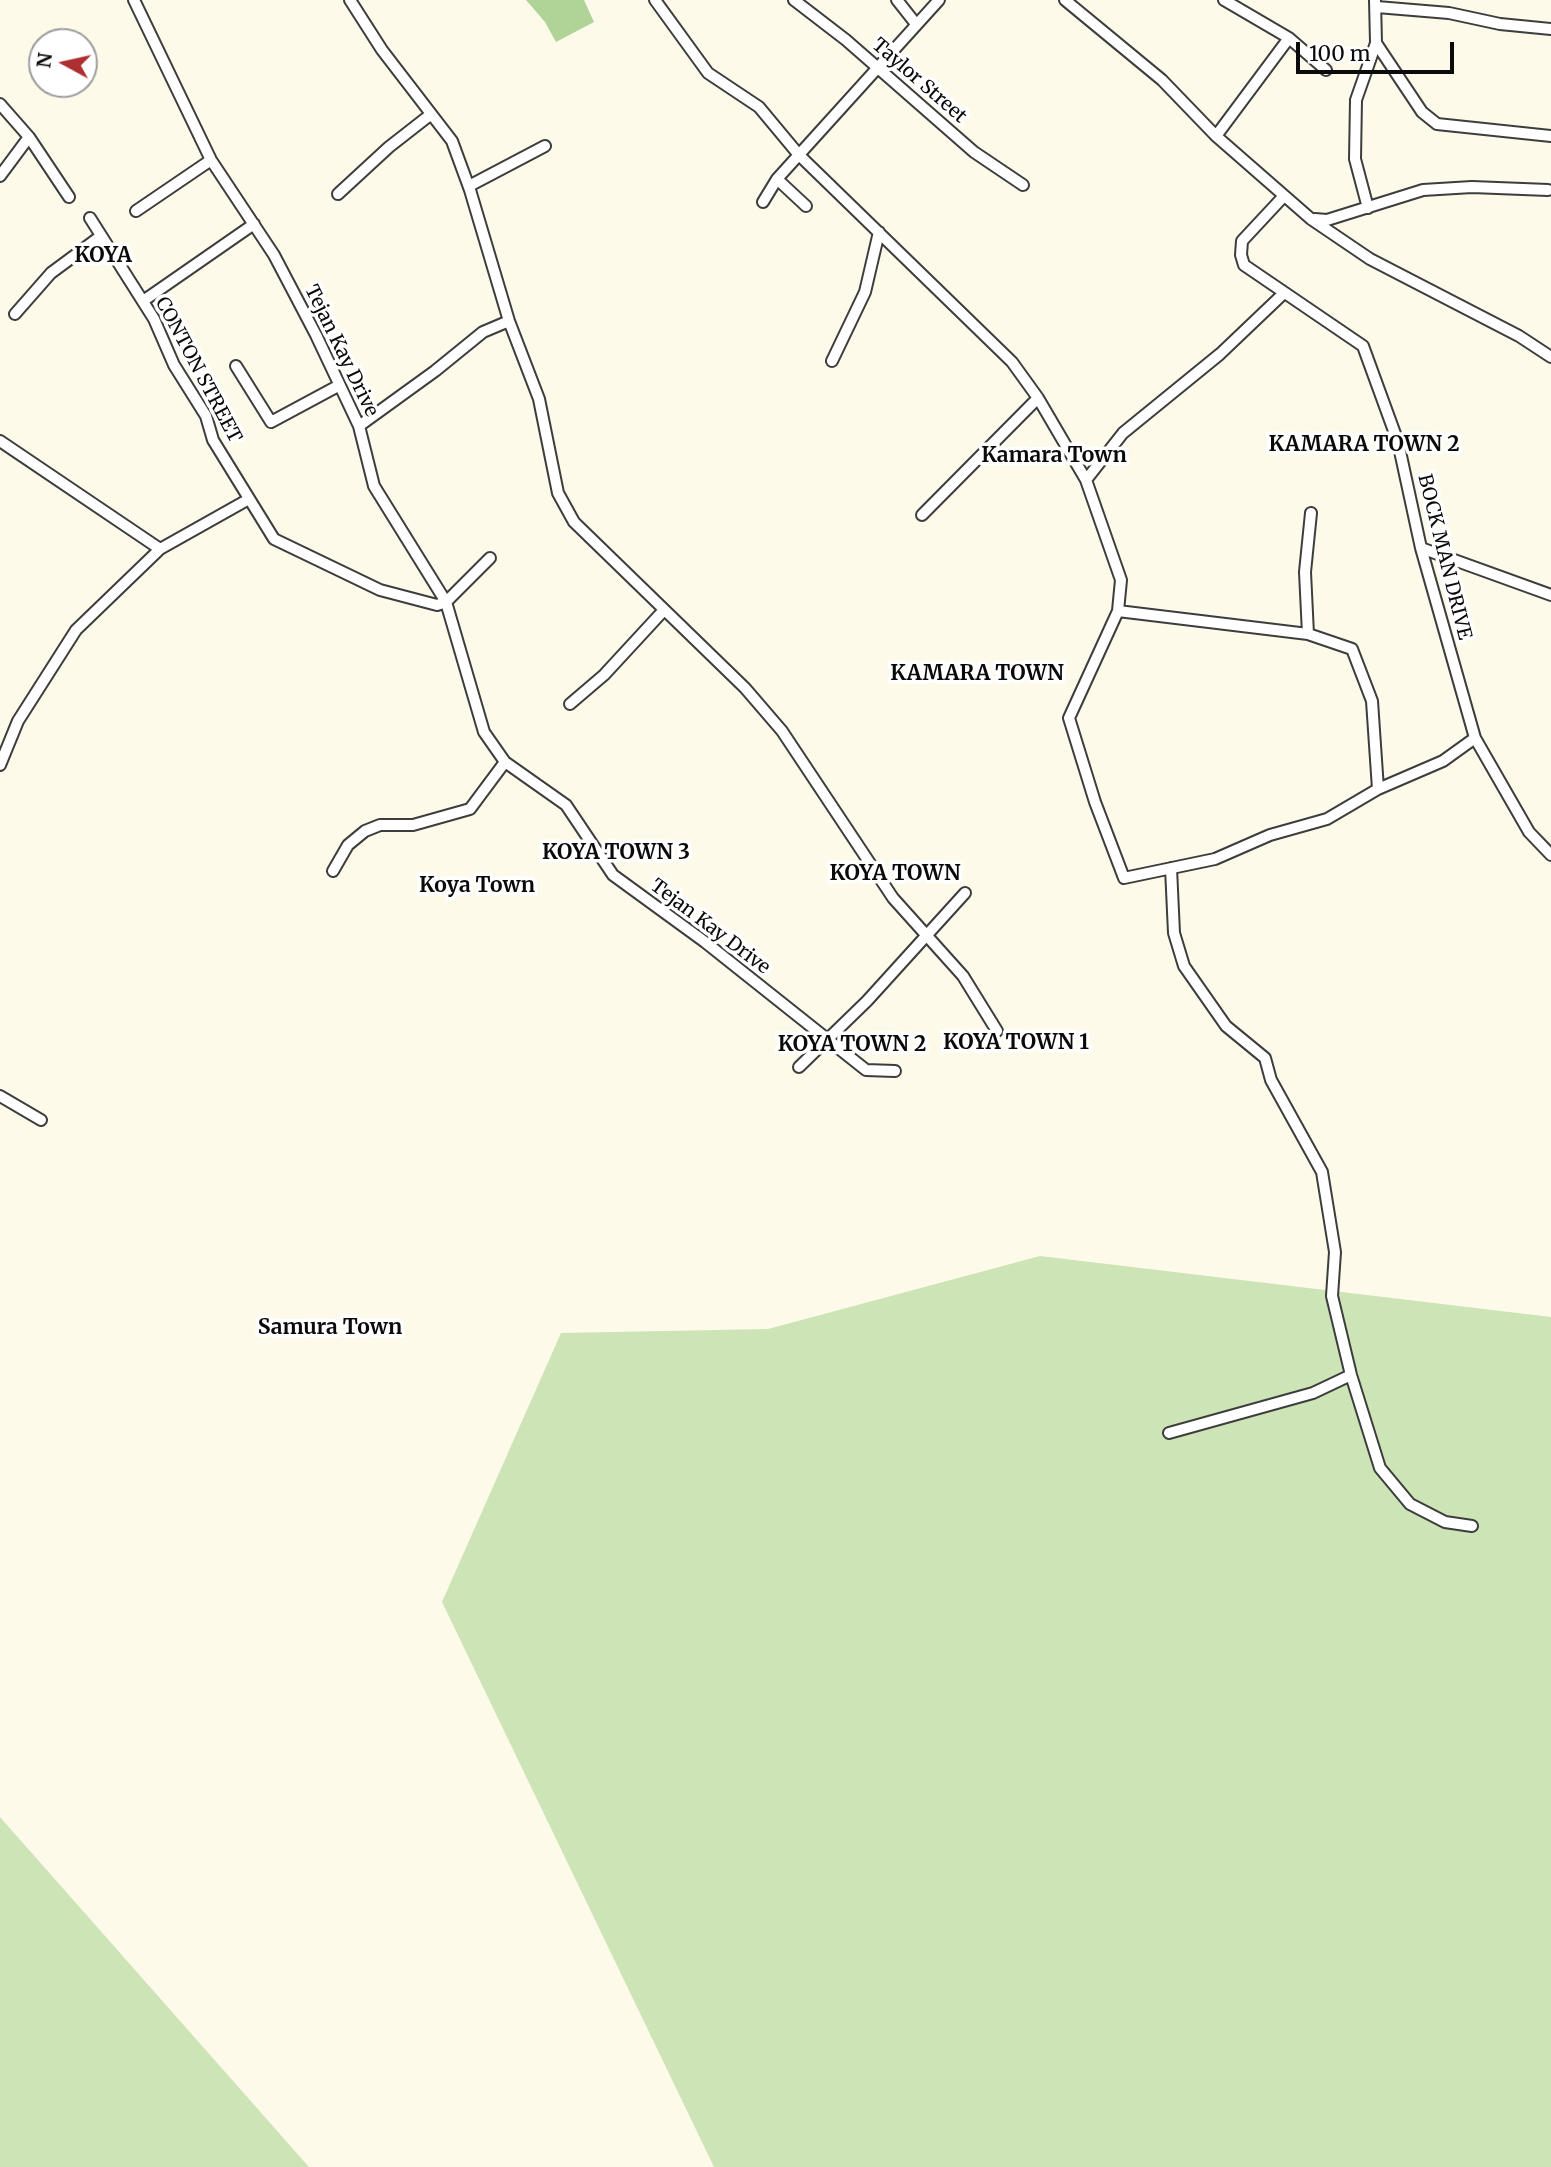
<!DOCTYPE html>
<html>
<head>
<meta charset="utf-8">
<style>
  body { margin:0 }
  #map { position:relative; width:1551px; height:2167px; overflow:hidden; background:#fdfaea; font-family:Merriweather,serif }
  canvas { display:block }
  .north { position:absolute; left:28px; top:28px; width:70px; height:70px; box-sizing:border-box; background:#fff; border:2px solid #9d9d9d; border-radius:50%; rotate:278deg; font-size:19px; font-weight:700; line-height:28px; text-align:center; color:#0a0a0a }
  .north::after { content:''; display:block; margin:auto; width:24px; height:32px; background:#ae2f31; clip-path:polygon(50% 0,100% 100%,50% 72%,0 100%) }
  .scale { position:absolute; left:1296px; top:42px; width:158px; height:32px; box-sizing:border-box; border:4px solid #0a0a0a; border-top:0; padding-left:9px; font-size:21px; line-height:24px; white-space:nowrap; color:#0a0a0a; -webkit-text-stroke:5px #fff; paint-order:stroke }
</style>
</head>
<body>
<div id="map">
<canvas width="1551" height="2167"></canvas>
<div class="north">N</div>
<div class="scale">100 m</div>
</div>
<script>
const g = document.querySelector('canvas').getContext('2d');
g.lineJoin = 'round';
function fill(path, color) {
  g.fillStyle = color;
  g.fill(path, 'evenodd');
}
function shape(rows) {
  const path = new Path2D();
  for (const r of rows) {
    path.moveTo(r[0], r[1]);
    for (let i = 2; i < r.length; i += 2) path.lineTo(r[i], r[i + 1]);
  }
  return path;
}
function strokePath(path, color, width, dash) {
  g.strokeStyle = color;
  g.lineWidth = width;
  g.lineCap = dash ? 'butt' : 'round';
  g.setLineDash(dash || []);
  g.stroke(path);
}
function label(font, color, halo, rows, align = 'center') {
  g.font = font + ' Merriweather,serif';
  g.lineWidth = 7;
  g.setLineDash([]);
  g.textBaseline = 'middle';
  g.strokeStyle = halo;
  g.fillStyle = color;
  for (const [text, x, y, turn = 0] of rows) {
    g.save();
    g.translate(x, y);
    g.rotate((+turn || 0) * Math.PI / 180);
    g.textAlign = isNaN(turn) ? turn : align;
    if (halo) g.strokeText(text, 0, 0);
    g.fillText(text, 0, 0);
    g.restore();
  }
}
fill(shape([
  [1040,1256,1551,1317,1551,2167,714,2167,442,1602,561,1333,768,1329],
  [0,1817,309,2167,0,2167]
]), '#cde4b7');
fill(shape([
  [526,0,584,0,594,22,556,42,545,22]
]), '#b0d398');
const minor = shape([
  [134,0,211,160,274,255,316,335,359,426,374,486,446,602,484,732,505,762,566,805,613,875,705,942,866,1070,895,1071],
  [350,0,382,50,452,141,470,190,509,321,539,399,558,493,574,522,745,688,782,731,893,898,963,976,997,1031],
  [655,0,708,73,759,107,799,155,1012,362,1038,398,1086,480,1121,580,1118,611,1069,718,1095,802,1124,878,1215,859,1270,835,1327,819,1378,789,1443,761,1475,738],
  [794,0,846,40,974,152,1023,185],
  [897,0,916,24],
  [1065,0,1162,80,1216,136,1311,219,1370,259,1519,336,1551,357],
  [1224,0,1289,38,1326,70],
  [1377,7,1449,13,1500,24,1551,29],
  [1376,43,1422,112,1437,124,1551,136],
  [0,104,29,137,0,176],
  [1216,136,1289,38],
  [29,137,69,197],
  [777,179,806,206],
  [469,186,545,146],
  [338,194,389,147,430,115],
  [1283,197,1242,241,1241,255,1244,265,1363,346,1398,442,1421,548,1475,738,1529,832,1551,855],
  [763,202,777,179,939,0],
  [1368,208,1355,159,1356,100,1376,43,1375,0],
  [136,211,211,160],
  [90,218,154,319,174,365,206,416,213,440,274,539,380,590,437,605,446,602,490,558],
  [1315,219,1327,220,1423,190,1472,187,1548,190],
  [143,301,254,224],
  [15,314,51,273,101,236],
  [832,361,865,292,879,232],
  [236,366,271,422,338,386],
  [359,426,435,371,483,332,509,321],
  [0,441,160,549],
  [1086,480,1123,433,1220,354,1283,294],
  [922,515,1038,398],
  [1421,548,1551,595],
  [1118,611,1308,634,1352,649,1372,701,1378,789],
  [1308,634,1305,572,1311,513],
  [570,704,604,675,664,610],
  [0,765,18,721,76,630,160,549,249,499],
  [1171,868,1174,933,1184,966,1226,1026,1265,1058,1271,1080,1322,1172,1335,1252,1332,1296,1351,1375,1380,1468,1410,1504,1445,1522,1472,1526],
  [333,871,348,845,365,831,380,825,413,825,470,809,505,762],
  [799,1067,867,1001,965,893],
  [0,1096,41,1120],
  [1169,1433,1313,1393,1351,1375]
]);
strokePath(minor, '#3d3d3d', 14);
strokePath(minor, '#fff', 10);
label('19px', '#0a0a0a', '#fff', [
  ["Taylor Street",919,81,41],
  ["Tejan Kay Drive",341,351,64],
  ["CONTON STREET",198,370,62],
  ["BOCK MAN DRIVE",1444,557,76],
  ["Tejan Kay Drive",710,927,37]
]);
label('bold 21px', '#0a0a0a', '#fff', [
  ["KOYA",103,256],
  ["KAMARA TOWN 2",1364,445],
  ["Kamara Town",1054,456],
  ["KAMARA TOWN",977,674],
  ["KOYA TOWN 3",616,853],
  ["KOYA TOWN",895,874],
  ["Koya Town",477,886],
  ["KOYA TOWN 1",1016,1043],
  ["KOYA TOWN 2",852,1045],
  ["Samura Town",330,1328]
]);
</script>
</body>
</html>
